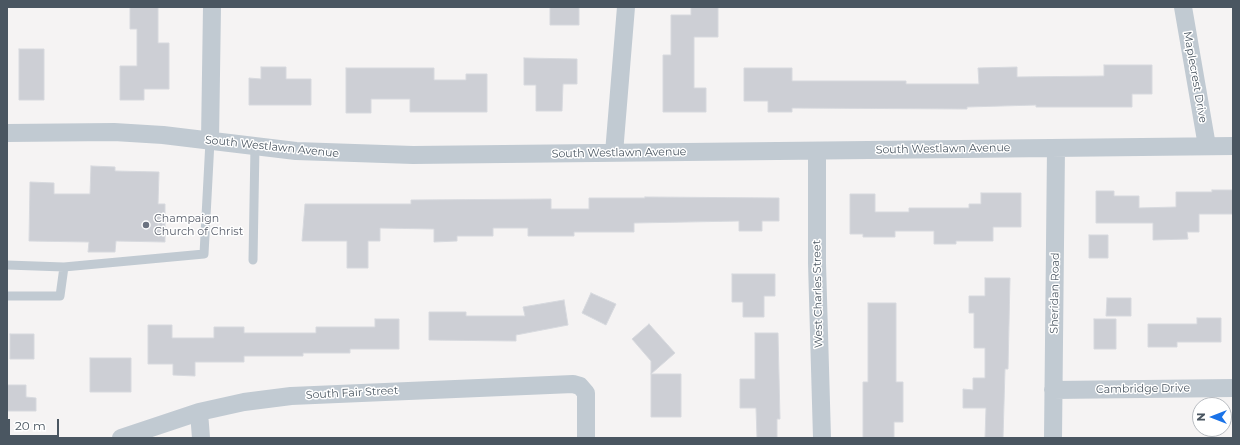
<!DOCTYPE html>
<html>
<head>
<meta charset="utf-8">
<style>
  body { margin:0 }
  #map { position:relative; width:1240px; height:445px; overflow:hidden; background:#f5f3f3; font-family:Montserrat,sans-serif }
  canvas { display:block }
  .frame { position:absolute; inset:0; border:8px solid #4a5661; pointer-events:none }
  .north { position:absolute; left:1192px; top:397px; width:40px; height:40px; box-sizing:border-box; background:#fff; border:1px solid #b7bbc0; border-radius:50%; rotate:270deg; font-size:11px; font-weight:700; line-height:16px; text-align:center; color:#4a5661 }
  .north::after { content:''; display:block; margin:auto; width:14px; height:18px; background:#1a73e8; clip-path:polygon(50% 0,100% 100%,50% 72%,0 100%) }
  .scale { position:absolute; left:8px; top:419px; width:51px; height:18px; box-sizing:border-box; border:2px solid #4a5661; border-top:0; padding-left:5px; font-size:12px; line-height:14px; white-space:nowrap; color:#4a5661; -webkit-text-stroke:3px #fff; paint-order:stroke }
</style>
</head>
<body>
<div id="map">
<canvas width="1240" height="445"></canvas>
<div class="frame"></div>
<div class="north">N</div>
<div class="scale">20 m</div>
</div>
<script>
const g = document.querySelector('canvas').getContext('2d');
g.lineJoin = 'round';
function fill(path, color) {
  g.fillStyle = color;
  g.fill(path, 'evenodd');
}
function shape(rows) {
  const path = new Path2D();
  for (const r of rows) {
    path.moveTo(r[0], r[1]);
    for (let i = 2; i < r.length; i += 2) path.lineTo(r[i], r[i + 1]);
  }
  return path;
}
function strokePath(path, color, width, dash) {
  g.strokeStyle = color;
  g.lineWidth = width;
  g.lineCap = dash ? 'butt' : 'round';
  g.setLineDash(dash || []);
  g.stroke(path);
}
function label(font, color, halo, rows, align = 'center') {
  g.font = font + ' Montserrat,sans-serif';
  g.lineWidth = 3;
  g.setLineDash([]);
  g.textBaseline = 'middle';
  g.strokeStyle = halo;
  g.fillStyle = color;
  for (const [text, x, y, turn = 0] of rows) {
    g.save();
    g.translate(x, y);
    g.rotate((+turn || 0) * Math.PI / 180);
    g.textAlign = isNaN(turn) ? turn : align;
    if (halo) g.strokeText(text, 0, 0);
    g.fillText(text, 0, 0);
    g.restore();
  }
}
const building = shape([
  [130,7,158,7,158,43,169,43,169,89,144,89,144,100,120,100,120,66,137,66,137,29,130,29,130,7],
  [550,7,579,7,579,25,550,25,550,7],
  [691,7,718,7,718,37,694,37,694,88,706,88,706,112,663,112,663,55,671,55,671,15,691,15,691,7],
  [19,49,44,49,44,100,19,100,19,49],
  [524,58,577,59,577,84,563,84,562,111,536,111,536,85,524,85,524,58],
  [1104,65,1152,65,1152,94,1132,94,1132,107,1036,107,1036,105,967,107,967,109,792,108,792,112,768,112,768,101,744,101,744,68,792,68,792,81,906,81,906,84,979,84,978,68,1017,67,1017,77,1104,76,1104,65],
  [261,67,286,67,286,79,311,79,311,105,249,105,249,78,261,79,261,67],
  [346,68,434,68,434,80,466,80,466,74,487,74,487,112,410,112,410,99,371,99,371,113,346,113,346,68],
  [91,166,115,167,115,171,159,172,158,204,165,204,165,242,116,241,115,252,88,252,89,242,29,241,30,182,54,183,54,194,90,194,91,166],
  [1212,190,1233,190,1233,214,1199,214,1199,232,1187,232,1188,239,1153,240,1153,223,1096,223,1096,191,1114,191,1114,196,1139,196,1139,208,1176,207,1176,192,1212,192,1212,190],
  [981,193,1021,193,1021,227,993,227,993,241,956,241,956,244,934,244,934,231,895,231,895,237,863,237,863,234,850,234,850,194,875,194,875,212,909,212,909,208,969,208,969,204,981,204,981,193],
  [645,197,779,198,779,221,762,221,762,231,739,231,739,221,634,223,634,232,574,232,574,236,528,236,528,228,493,228,493,236,457,236,457,241,434,242,434,229,380,228,380,241,368,241,368,268,347,268,347,241,302,241,305,204,411,204,411,200,551,199,551,209,589,209,589,198,645,198,645,197],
  [1089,235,1108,235,1108,258,1089,258,1089,235],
  [732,274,775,274,775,296,764,296,764,317,743,317,743,302,732,302,732,274],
  [985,278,1010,278,1008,369,1005,369,1003,438,985,438,986,408,963,408,963,389,973,390,973,378,985,378,985,348,974,348,974,313,969,313,969,296,985,296,985,278],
  [591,293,616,304,606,325,582,313,591,293],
  [1107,298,1131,298,1131,316,1106,316,1107,298],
  [564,300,568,325,516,335,516,341,429,340,429,312,466,312,466,316,525,316,523,307,564,300],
  [868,303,896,303,896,382,903,382,903,422,894,422,894,438,863,438,863,382,868,382,868,303],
  [1197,318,1221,318,1221,342,1177,342,1177,347,1148,347,1148,324,1197,324,1197,318],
  [375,319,399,319,399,349,350,349,350,353,303,353,303,356,244,356,244,362,195,362,195,376,173,375,173,364,148,364,148,325,172,325,172,338,214,338,214,327,244,327,244,333,316,333,316,327,375,327,375,319],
  [1094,319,1116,319,1116,349,1094,349,1094,319],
  [649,324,675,353,651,374,651,361,632,339,649,324],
  [755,333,778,333,780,419,777,419,777,438,757,438,756,408,740,408,740,379,755,379,755,333],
  [10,334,34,334,34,359,10,359,10,334],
  [90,358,131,358,131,392,90,392,90,358],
  [651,374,681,374,681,417,651,417,651,374],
  [7,385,26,385,26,397,36,398,36,411,7,411,7,385]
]);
fill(building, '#cdcfd5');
strokePath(building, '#d7d9de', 1);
strokePath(shape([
  [253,260,255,146],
  [7,265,64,267,60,296,7,296],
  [64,267,204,254,210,141]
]), '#c1cad2', 9);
strokePath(shape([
  [1183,7,1207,146],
  [7,133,114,132,163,135,296,151,413,155,1233,146],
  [210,141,212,7],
  [817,151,817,263,822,438],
  [614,153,626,7],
  [1053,390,1233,388],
  [199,412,201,438],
  [121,438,199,412,244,402,291,396,573,384,580,386,586,393,586,438],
  [1053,438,1056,148]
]), '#c1cad2', 18);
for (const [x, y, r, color] of [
  [146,225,4,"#6b7280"]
]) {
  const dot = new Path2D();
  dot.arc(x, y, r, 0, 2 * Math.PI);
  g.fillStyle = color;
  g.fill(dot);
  strokePath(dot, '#fff', 1.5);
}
label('11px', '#4a5661', '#fff', [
  ["Maplecrest Drive",1195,77,80],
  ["South Westlawn Avenue",272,147,6],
  ["South Westlawn Avenue",943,149,-1],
  ["South Westlawn Avenue",619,153,-1],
  ["Sheridan Road",1055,293,-89],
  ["West Charles Street",818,294,-91],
  ["Cambridge Drive",1143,389,-1],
  ["South Fair Street",352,393,-3]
]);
label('11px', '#5b616d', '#fff', [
  ["Champaign",154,219],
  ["Church of Christ",154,232]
], 'left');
</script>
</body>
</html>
